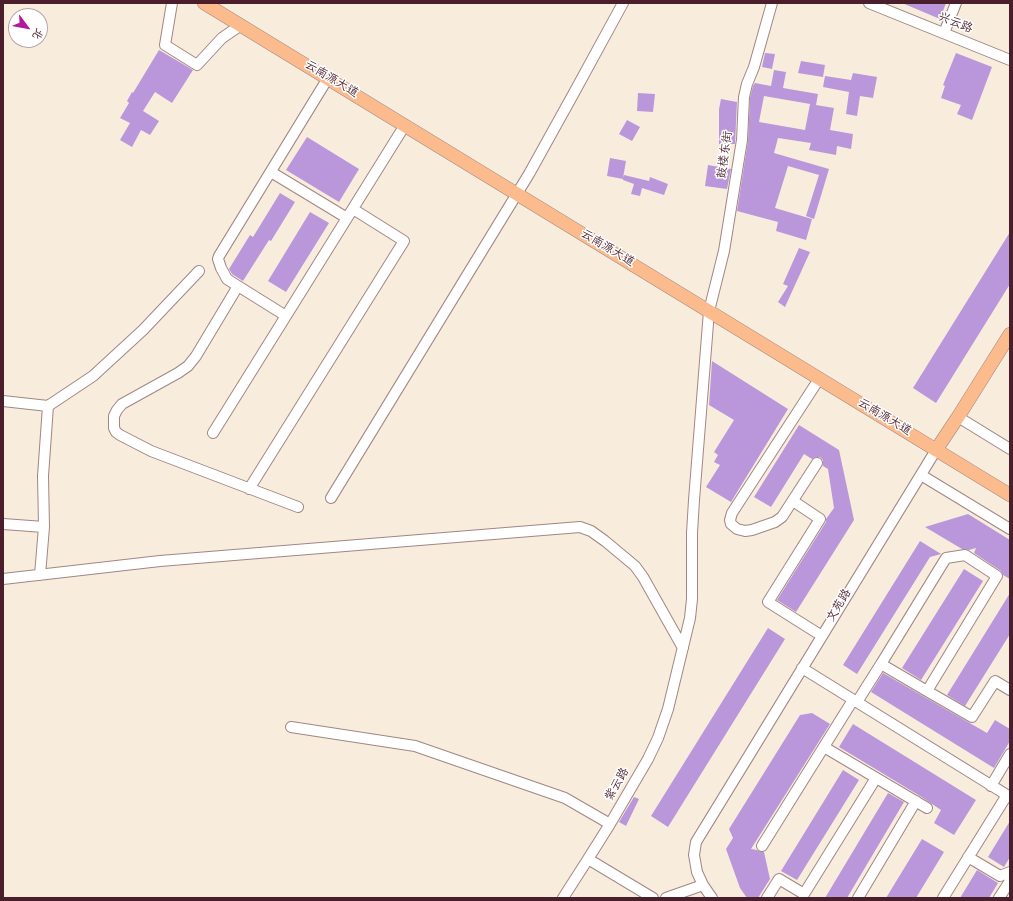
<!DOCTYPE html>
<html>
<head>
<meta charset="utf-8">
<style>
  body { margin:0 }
  #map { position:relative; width:1013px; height:901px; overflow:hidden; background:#f8eddd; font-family:Kalam,"LXGW WenKai TC",sans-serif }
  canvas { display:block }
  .frame { position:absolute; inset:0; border:4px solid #4a1f2b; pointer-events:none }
  .north { position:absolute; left:8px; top:8px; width:40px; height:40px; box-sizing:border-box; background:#fff; border:1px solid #b7a5aa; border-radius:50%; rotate:122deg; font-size:11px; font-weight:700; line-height:16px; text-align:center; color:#4a1f2b }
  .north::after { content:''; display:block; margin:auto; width:14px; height:18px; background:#b5179e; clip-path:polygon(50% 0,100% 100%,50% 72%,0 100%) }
</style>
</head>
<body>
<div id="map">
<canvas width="1013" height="901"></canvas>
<div class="frame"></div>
<div class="north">北</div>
</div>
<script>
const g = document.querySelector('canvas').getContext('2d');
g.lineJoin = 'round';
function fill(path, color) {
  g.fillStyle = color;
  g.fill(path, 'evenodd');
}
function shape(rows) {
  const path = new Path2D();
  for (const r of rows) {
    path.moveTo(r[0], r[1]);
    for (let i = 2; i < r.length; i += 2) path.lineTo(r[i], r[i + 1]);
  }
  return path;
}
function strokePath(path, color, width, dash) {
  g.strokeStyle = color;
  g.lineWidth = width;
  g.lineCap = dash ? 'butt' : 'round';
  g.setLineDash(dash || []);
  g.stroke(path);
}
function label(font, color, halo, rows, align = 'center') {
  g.font = font + ' Kalam,"LXGW WenKai TC",sans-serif';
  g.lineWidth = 3;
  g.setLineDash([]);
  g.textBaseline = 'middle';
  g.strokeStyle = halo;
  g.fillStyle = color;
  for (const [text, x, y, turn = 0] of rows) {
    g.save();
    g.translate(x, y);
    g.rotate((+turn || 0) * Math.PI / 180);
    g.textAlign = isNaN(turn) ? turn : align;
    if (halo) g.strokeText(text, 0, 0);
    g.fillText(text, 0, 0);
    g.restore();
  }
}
fill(shape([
  [902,3,946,3,940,19],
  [159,50,193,70,172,103,155,92,143,111,159,121,150,135,141,130,132,147,120,140,130,123,120,118,129,103,127,101,132,92,133,93],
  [765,53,775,54,772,69,762,67],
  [956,53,992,67,972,120,957,114,961,105,941,98,945,86,943,85],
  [801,61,825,65,823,77,798,73],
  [774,70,786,72,783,88,818,94,816,105,764,96,759,122,805,130,810,104,834,108,830,130,853,134,851,149,837,146,836,155,809,150,811,143,778,138,774,153,829,169,814,219,806,216,819,175,788,166,775,208,812,219,806,240,776,231,778,222,737,211,748,141,750,98,753,86,755,83,771,86],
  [853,73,877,77,873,98,860,96,857,116,846,114,849,92,823,87,825,76,851,80],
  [638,93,655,94,653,112,637,111],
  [721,99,737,102,735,144,719,144,719,109],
  [627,120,640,127,632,141,619,134],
  [307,137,359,169,339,202,286,170],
  [610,158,626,161,623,178,624,175,649,181,650,177,668,184,664,195,642,188,640,196,631,194,634,184,623,180,623,179,607,176],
  [708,165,731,169,727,189,705,186],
  [280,193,295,202,271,241,269,240,243,281,232,274,229,269,250,235,253,237],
  [310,212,329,223,286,292,268,281],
  [1010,232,1010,284,936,403,913,388],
  [799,248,810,252,785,307,778,302,788,286,783,284],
  [712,361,788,409,731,502,706,487,720,465,714,462,718,455,714,452,734,420,709,405],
  [799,425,839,450,854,520,796,612,777,600,826,522,826,519,834,508,828,469,823,466,823,460,820,457,817,457,812,459,804,454,771,507,754,497],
  [968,514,1010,540,1010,579,1003,575,1001,571,974,553,976,548,969,550,962,549,925,527],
  [920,541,941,554,930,557,857,674,843,665],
  [964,569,983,581,921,680,902,668],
  [1010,593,1010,634,965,706,947,695],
  [768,628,785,639,668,827,651,816],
  [883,673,987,733,995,720,1010,729,1010,741,994,768,871,692],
  [812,713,830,724,751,849,757,850,761,852,764,852,770,879,758,898,747,898,740,888,726,849,733,838,729,829,800,715],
  [853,724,976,800,954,835,934,823,941,810,920,796,839,747],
  [843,770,859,780,797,880,781,871],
  [888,793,904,802,847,898,825,898],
  [634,797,639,799,626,826,619,822],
  [1010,821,1010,857,1004,867,988,857],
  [922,839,944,852,916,898,886,898],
  [977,870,998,883,989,898,960,898]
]), '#ba97da');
const minor = shape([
  [172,3,165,45,197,65,222,38,241,25],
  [869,3,1010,60],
  [944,33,956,3],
  [271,172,347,218],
  [238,286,196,356,188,366,178,373,122,404,117,410,114,416,114,428,116,432,120,435,151,451,298,507],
  [286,316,230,281,227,279,221,268,218,259,219,256,328,78],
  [3,401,48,406,43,476,44,527,40,575],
  [48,406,93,376,143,330,199,271],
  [958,417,1010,449],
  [213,433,405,125],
  [817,463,782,517,775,522,752,530,745,531,737,529,731,524,730,520,732,513,819,379],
  [921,475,1010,529],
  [249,489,404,241,353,209],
  [331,498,529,174,575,91,623,3],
  [793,501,820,519,768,602,822,636],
  [3,524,44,527],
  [3,579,160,561,580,527,591,531,605,541,635,566,643,577,683,648],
  [802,668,1010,797],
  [927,691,881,664,946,558,965,555,997,576,927,691,972,717,995,681,1010,690],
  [857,702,881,664],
  [291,727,415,746,565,798,610,824],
  [824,747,927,808],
  [991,786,1010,754],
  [762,846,853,700],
  [968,857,1000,876,1010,872],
  [563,898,588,859],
  [653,898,588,859,610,824,648,759,658,738,668,709,690,618,692,599,692,533,694,500,709,311,724,251,742,140,744,97,747,84,754,67,772,3],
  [666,898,703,885],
  [712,898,703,885,697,872,694,855,696,842,936,450],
  [767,898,779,879,804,894,876,778],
  [858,898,916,801],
  [943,898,1007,795],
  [999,898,1010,881]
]);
const major = shape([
  [204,3,1010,495],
  [936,450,958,417,1010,334]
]);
strokePath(minor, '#a18684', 12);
strokePath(major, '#a18684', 14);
strokePath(minor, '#fff', 10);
strokePath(major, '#fbbb8d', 13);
label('12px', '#4a1f2b', '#fff', [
  ["兴云路",955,24,22],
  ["云南源大道",331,80,31],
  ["鼓楼东街",726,155,-82],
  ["云南源大道",607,249,31],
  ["云南源大道",884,418,31],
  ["文苑路",840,606,-59],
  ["紫云路",618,785,-60]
]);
</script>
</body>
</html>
